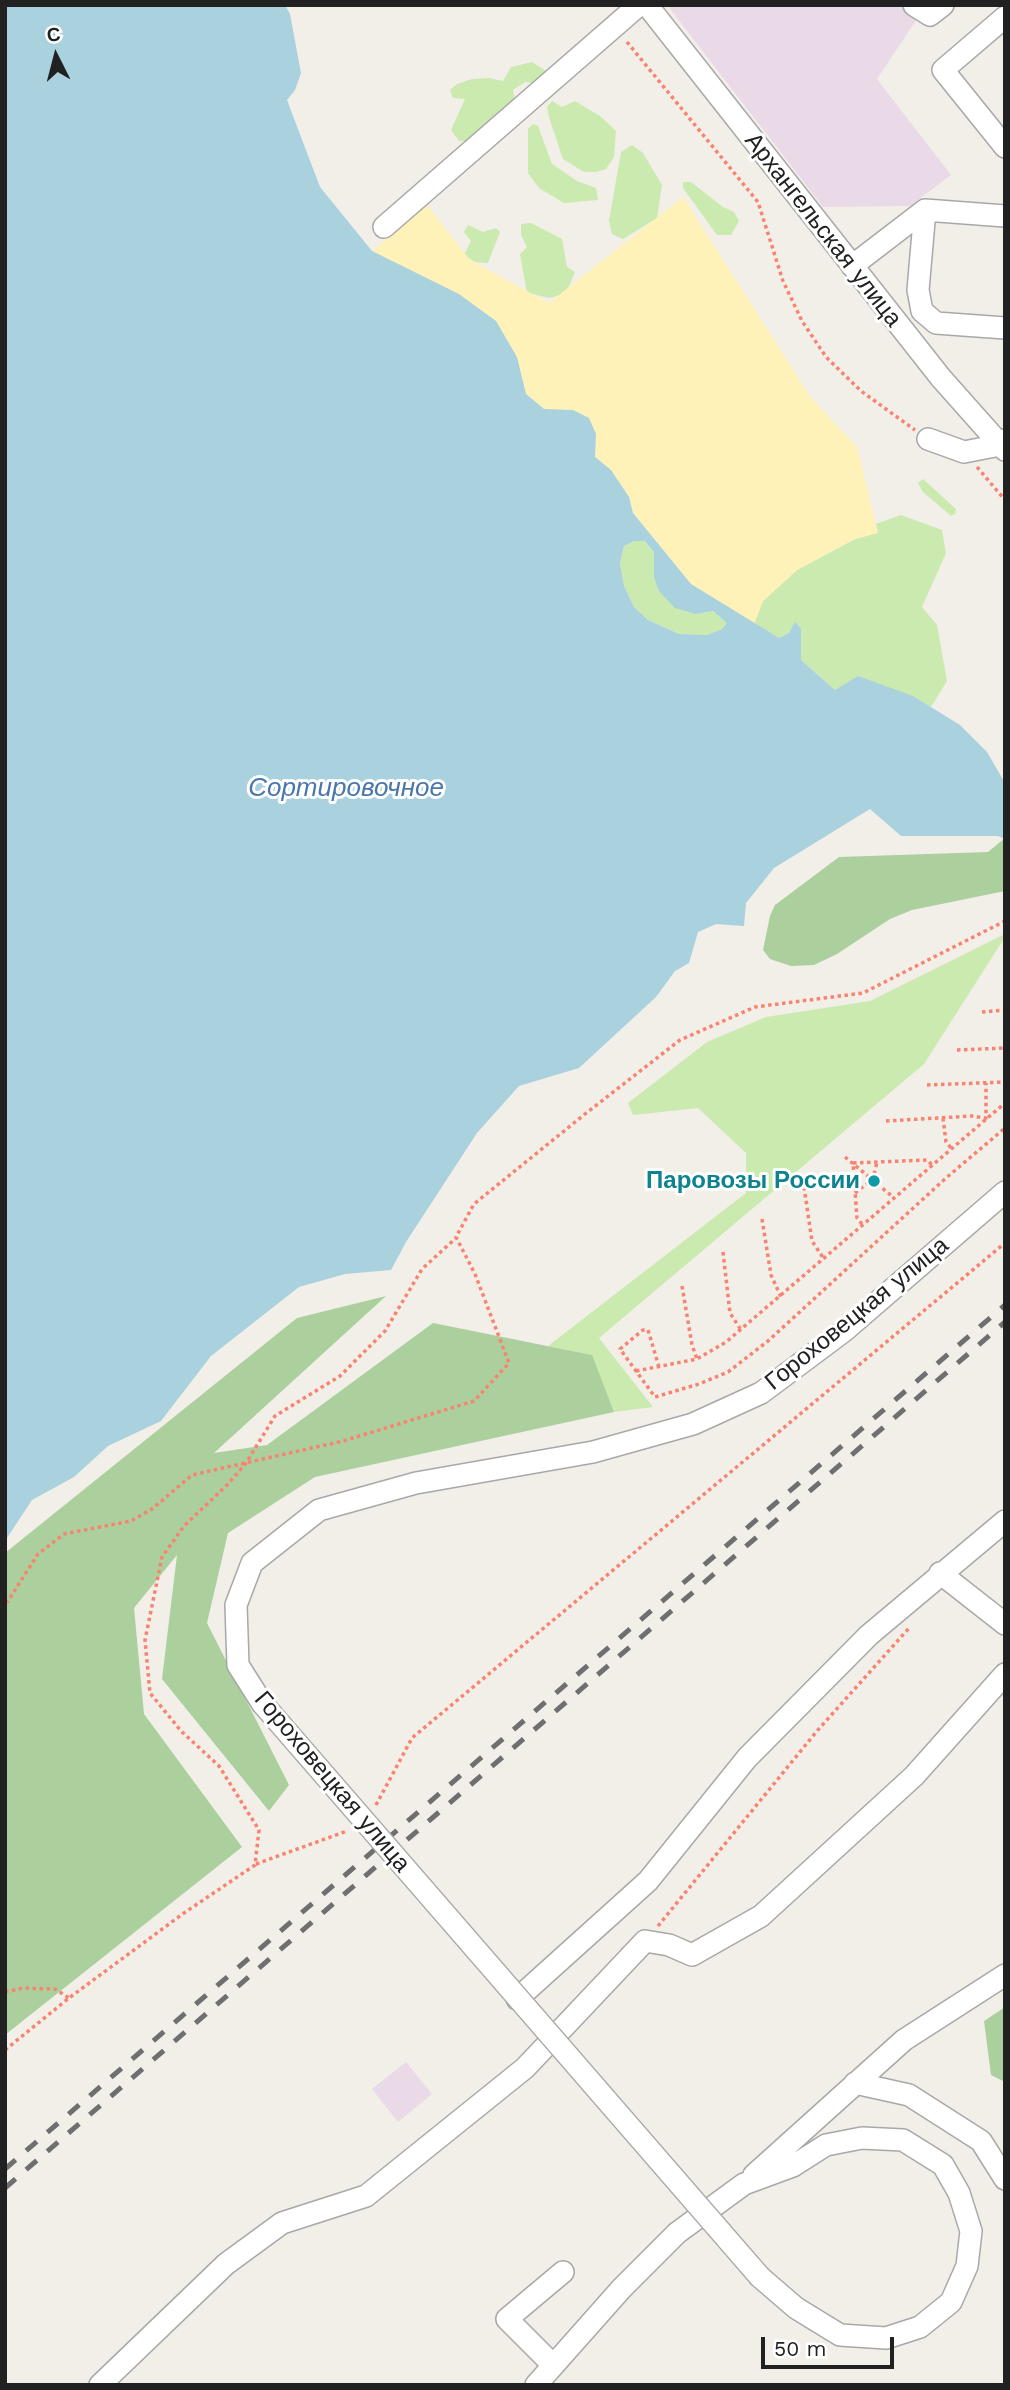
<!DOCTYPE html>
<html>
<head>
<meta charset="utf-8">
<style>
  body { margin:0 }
  #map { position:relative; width:1010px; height:2390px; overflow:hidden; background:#f1efe8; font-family:"Work Sans",sans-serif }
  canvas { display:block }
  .frame { position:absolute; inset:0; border:7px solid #212121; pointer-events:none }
  .north { position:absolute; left:21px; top:21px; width:70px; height:70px; -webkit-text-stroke:5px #fff; paint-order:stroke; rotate:354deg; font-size:19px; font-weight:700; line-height:28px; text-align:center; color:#212121 }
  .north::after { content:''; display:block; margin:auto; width:24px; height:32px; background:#212121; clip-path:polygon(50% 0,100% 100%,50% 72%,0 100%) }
  .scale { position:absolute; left:761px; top:2337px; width:133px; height:32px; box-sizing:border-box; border:4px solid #212121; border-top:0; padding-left:9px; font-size:21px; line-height:24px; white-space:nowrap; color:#212121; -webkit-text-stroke:5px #fff; paint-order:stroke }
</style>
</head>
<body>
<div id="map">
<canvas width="1010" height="2390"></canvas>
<div class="frame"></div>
<div class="north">С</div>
<div class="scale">50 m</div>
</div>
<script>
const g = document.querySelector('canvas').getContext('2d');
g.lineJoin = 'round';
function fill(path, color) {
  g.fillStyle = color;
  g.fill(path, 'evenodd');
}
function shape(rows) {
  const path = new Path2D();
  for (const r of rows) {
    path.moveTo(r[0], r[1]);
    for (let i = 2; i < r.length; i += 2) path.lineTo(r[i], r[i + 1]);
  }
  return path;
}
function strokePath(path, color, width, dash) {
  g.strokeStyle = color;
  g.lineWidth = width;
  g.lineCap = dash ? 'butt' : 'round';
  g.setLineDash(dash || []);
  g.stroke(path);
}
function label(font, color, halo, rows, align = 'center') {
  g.font = font + ' "Work Sans",sans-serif';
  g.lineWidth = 6;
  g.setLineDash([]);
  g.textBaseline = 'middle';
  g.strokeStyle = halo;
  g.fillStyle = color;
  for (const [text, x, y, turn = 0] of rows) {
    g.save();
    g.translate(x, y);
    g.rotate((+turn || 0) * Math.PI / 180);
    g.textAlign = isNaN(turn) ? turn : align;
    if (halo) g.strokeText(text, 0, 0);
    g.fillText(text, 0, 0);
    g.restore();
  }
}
fill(shape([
  [669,5,906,5,917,19,877,79,951,175,910,206,823,207,670,9],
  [406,2062,432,2094,398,2122,372,2089]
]), '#eadae7');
fill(shape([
  [532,62,546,71,548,77,532,83,525,82,513,90,516,104,471,141,459,141,451,130,465,99,453,98,450,90,457,84,472,79,489,78,503,81,511,67],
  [552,101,562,107,575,101,600,116,616,131,614,157,606,169,596,172,584,172,563,159,549,117,547,107],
  [533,124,538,126,552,164,577,181,596,188,598,200,564,203,539,188,528,173,528,129],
  [632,145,643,153,662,185,657,218,623,239,612,234,609,221,621,152],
  [683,182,691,182,723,207,734,212,739,221,731,235,717,235,683,188],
  [531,223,562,239,567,267,575,272,566,293,550,298,527,293,520,254,527,247,521,235,521,224],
  [468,225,483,232,496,228,500,232,488,263,475,262,464,255,471,241,464,232],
  [923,479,956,509,955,514,951,516,923,492,918,483],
  [901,515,942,530,946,553,922,607,937,625,947,681,931,707,913,696,835,690,801,660,801,628,795,623,789,633,779,638,754,624,763,601,797,570,855,539,877,533,876,524],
  [634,541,645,541,654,552,654,577,696,614,713,611,728,623,722,629,707,635,679,634,648,620,634,607,624,586,620,563,624,546],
  [1005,934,1005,937,924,1064,599,1338,653,1407,614,1412,591,1355,548,1346,746,1193,746,1153,698,1108,633,1115,628,1103,707,1042,766,1017,870,1001]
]), '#cbeaaf');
fill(shape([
  [1005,838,1005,891,912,910,890,919,837,954,814,965,791,966,770,959,763,950,770,916,775,905,839,857,988,852],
  [386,1296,214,1453,267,1445,433,1323,592,1355,614,1412,315,1477,228,1533,207,1623,289,1785,269,1811,162,1679,177,1555,134,1608,144,1714,242,1847,5,2035,5,1553,297,1318],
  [1005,2007,1005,2082,991,2075,984,2021]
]), '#abd09d');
fill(shape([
  [683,197,811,398,857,447,878,533,855,539,797,570,763,601,754,624,691,584,633,513,629,497,611,470,595,457,596,434,555,410,543,409,526,394,517,357,372,251,427,205,470,260,549,303]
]), '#fff2b9');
fill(shape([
  [5,5,285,5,290,14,301,73,295,90,287,100,320,187,372,251,459,294,496,321,517,357,526,394,544,409,573,410,589,418,596,434,595,457,611,470,629,497,633,513,691,584,779,638,789,633,795,622,801,628,801,660,835,690,858,676,913,696,960,725,987,752,1005,783,1005,839,998,836,901,836,870,809,774,868,746,903,744,926,716,924,698,932,689,963,675,971,656,997,579,1068,519,1086,477,1133,406,1242,391,1270,345,1274,299,1287,211,1356,161,1421,108,1446,74,1477,32,1500,5,1541],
  [634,541,645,541,654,552,654,577,659,591,675,608,696,614,713,611,727,623,722,629,707,635,679,634,648,620,634,607,624,586,620,563,624,546]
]), '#a9d1de');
const minor = shape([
  [647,5,941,378,1005,450],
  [914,5,930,15,943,5],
  [1005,17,943,70,1005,147],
  [925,210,918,290,922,311,936,323,1005,328],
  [384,227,639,5],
  [852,266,925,210,1005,216],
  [928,439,964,452,1000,445,1005,440],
  [940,1573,1005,1624],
  [262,1703,238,1665,236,1605,252,1563,319,1510,416,1483,593,1452,693,1424,761,1393,844,1331,1005,1192],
  [517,1999,648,1881,747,1758,869,1635,1005,1521],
  [855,2083,909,2095,981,2141,1005,2179],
  [754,2175,904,2040,1005,1975],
  [553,2365,507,2319,563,2272],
  [100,2385,226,2264,282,2223,366,2196,525,2068,645,1941,669,1945,692,1955,761,1916,914,1776,1005,1674],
  [536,2385,622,2288,677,2233,744,2184,793,2166,826,2145,862,2138,903,2140,943,2165,959,2193,971,2231,967,2266,951,2302,920,2327,886,2338,840,2335,796,2308,760,2277]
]);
strokePath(minor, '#a8a8a8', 24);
strokePath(shape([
  [627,42,758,202,783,281,802,321,826,357,861,391,915,430],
  [977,467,1005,500],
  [982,1012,1005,1010],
  [957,1050,1005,1048],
  [927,1085,1005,1082],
  [943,1118,946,1142,951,1148],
  [886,1121,972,1116,986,1118,986,1083],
  [845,1157,893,1197],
  [804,1187,812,1241,824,1259],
  [855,1193,873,1179,877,1162],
  [762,1219,771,1275,781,1297],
  [862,1224,857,1218,853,1163,927,1160,932,1165],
  [723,1252,730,1313,741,1330],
  [682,1286,692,1345,697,1359],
  [659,1367,648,1330,643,1330,620,1349,655,1397,699,1384,728,1372,768,1341,946,1178,1005,1128],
  [636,1371,697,1359,726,1342,1005,1103],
  [5,1602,8,1601,38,1554,64,1534,131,1521,152,1509,192,1475,343,1441,474,1401,509,1363,475,1274,456,1237,474,1204,585,1114,680,1040,755,1007,863,993,1005,921],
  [376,1805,412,1738,1005,1243],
  [256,1864,347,1831],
  [658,1926,817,1731,910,1627],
  [5,1992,23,1988,55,1989,69,1998],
  [5,2050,69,1998,184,1913,255,1865,259,1830,219,1766,181,1731,150,1693,145,1640,162,1557,184,1526,228,1484,246,1463,275,1416,340,1376,385,1331,422,1269,456,1238]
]), '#f98371', 3.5, [3.5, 3.5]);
strokePath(minor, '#fff', 21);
strokePath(shape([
  [5,2169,1005,1305],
  [5,2188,1005,1322]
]), '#6f6f6f', 5, [14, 14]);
const minorBridge = shape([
  [262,1703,760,2277]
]);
strokePath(minorBridge, '#a8a8a8', 24, []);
strokePath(minorBridge, '#fff', 21);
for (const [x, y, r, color] of [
  [874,1181,7,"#0f9aa8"]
]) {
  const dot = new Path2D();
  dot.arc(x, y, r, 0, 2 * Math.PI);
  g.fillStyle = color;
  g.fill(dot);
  strokePath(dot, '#fff', 2.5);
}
label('24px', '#212121', '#fff', [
  ["Архангельская улица",823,230,52],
  ["Гороховецкая улица",857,1314,-39],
  ["Гороховецкая улица",332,1782,50]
]);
label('bold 24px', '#0d838f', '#fff', [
  ["Паровозы России",860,1181]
], 'right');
label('italic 26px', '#4a77aa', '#fff', [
  ["Сортировочное",346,788]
]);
</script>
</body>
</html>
